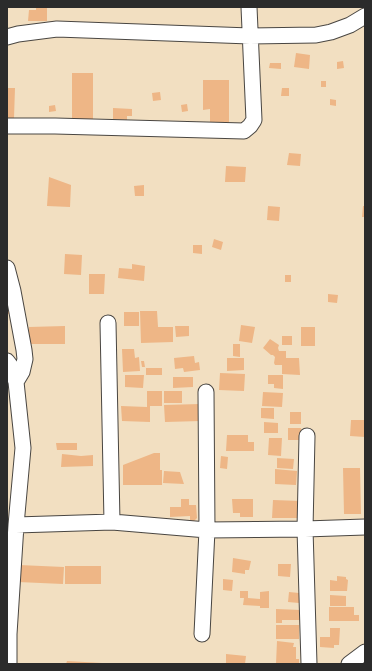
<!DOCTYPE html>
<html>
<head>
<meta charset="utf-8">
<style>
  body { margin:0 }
  #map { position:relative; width:372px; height:671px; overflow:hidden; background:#f2dfc1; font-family:Delius,sans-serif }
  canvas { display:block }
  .frame { position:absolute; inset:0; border:8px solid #2b2b2b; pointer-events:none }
</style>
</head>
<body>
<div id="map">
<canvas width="372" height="671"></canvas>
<div class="frame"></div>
</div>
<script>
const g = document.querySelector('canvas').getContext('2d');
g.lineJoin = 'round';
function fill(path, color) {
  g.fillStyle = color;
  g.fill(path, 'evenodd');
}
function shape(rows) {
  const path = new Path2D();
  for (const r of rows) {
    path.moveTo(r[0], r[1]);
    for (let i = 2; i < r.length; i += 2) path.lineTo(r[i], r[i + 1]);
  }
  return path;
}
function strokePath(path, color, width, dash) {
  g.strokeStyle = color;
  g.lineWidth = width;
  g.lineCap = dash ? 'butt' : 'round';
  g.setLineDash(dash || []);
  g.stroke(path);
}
fill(shape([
  [36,7,47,7,47,21,28,21,29,10,36,10],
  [296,53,310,55,309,69,294,67],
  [343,61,344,68,337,69,337,62],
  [270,63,281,63,281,69,269,68],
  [72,73,93,73,93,121,72,121],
  [203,80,229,80,229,122,210,123,210,109,203,110],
  [321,81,326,81,326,87,321,87],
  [7,88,15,88,14,118,7,118],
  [282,88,289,88,289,96,281,96],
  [160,92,161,100,153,101,152,93],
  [330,99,336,100,336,106,330,105],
  [187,104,188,111,182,112,181,105],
  [55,105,56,111,49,112,49,106],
  [113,108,132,109,132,116,127,116,127,120,113,119],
  [289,153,301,154,300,166,287,165],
  [226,166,246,167,245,182,225,182],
  [49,177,71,185,70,207,47,206],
  [144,185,144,196,135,196,134,186],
  [268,206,280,207,279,221,267,220],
  [363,206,365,206,365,217,362,217],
  [214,239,223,242,221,250,212,247],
  [193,245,202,245,202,254,193,253],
  [65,254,82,255,81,275,64,274],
  [132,264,145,266,144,281,118,278,119,268,132,269],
  [89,274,105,274,104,294,89,294],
  [285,275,291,275,291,282,285,282],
  [328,294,338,295,337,303,328,302],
  [7,299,10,314,7,314],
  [140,311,157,311,158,327,173,327,173,342,141,343],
  [124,312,139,312,139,326,124,326],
  [241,325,255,327,252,343,239,341],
  [65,326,65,344,29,344,29,327],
  [175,326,189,326,189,336,176,337],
  [301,327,315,327,315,346,301,346],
  [282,336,292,336,292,345,282,345],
  [270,339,279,345,278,348,279,351,286,351,286,358,299,358,300,375,282,374,282,365,275,365,274,363,275,357,273,355,271,355,263,348],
  [233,344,240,344,240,357,233,356],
  [122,349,134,349,135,358,139,357,140,371,123,372],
  [194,356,195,363,199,362,200,370,184,372,183,368,175,369,174,358],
  [227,358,244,358,244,370,227,371],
  [141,361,144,361,145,367,142,367],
  [146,368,162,368,162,375,146,375],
  [220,373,245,374,244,391,219,390],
  [125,375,144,375,143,388,125,387],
  [268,375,283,375,283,389,274,388,274,384,268,384],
  [173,377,193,377,193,387,173,388],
  [147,391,162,391,162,406,150,406,150,422,122,421,121,406,147,407],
  [164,391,182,391,182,403,164,403],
  [263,392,283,393,282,407,262,406],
  [200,404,201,421,165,422,164,405],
  [261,408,274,408,274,419,261,418],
  [290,412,301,412,301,424,290,424],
  [351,420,365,420,365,437,350,436],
  [264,422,278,423,278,433,264,433],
  [288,428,301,428,301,440,288,440],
  [227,435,248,435,248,442,254,442,254,451,226,451],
  [269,438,282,438,281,456,268,455],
  [56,443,77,443,77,450,57,450],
  [154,453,160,453,160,470,162,470,162,485,123,485,123,465],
  [62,454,81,456,93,455,93,466,61,467],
  [221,456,228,457,227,469,220,468],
  [277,458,294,459,293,469,277,468],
  [343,468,360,468,361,514,344,514],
  [275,469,297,471,296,485,275,484],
  [164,471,180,472,184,484,163,483],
  [181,499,189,499,189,505,196,505,197,518,194,521,190,521,190,516,170,517,170,507,181,507],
  [232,499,253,499,253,517,240,517,240,513,233,513],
  [273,500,301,501,300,518,272,518],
  [233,558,251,561,249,570,245,570,245,574,232,572],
  [278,564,291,564,290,577,278,576],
  [19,565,64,567,63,584,18,582],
  [65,566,101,566,101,584,65,584],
  [337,576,346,577,346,579,348,580,347,591,330,591,330,580,337,581],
  [223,579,233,580,232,591,223,590],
  [240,591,248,591,248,598,260,599,260,592,269,591,269,608,260,608,260,600,260,606,243,605,244,598,240,598],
  [289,592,299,593,299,603,288,602],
  [330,595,346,596,346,606,330,606],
  [329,607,354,607,354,615,359,615,359,621,329,621],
  [276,609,301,610,300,620,282,620,282,623,276,623],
  [276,625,299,625,299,639,276,639],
  [330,628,340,628,339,645,334,645,334,648,320,647,320,637,330,637],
  [277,641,294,643,293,647,296,647,296,659,299,659,299,664,276,664],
  [226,654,246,656,245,664,226,664],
  [67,661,102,663,102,664,66,664]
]), '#eeb686');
const street = shape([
  [7,37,18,34,57,29,250,36,316,35,331,32,350,25,365,16],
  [7,126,55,126,244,131,250,126,254,120,249,7],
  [7,268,13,291,24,350,25,359,22,372,16,382],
  [108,323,112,522],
  [7,361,10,365,16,382,23,448,16,525,9,634,9,664],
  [307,436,305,529,309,664],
  [16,525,112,522,207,530,305,529,365,527],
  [202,634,207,530,206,392],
  [349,664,365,652]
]);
strokePath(street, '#494642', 17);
strokePath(street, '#fff', 15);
</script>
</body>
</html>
